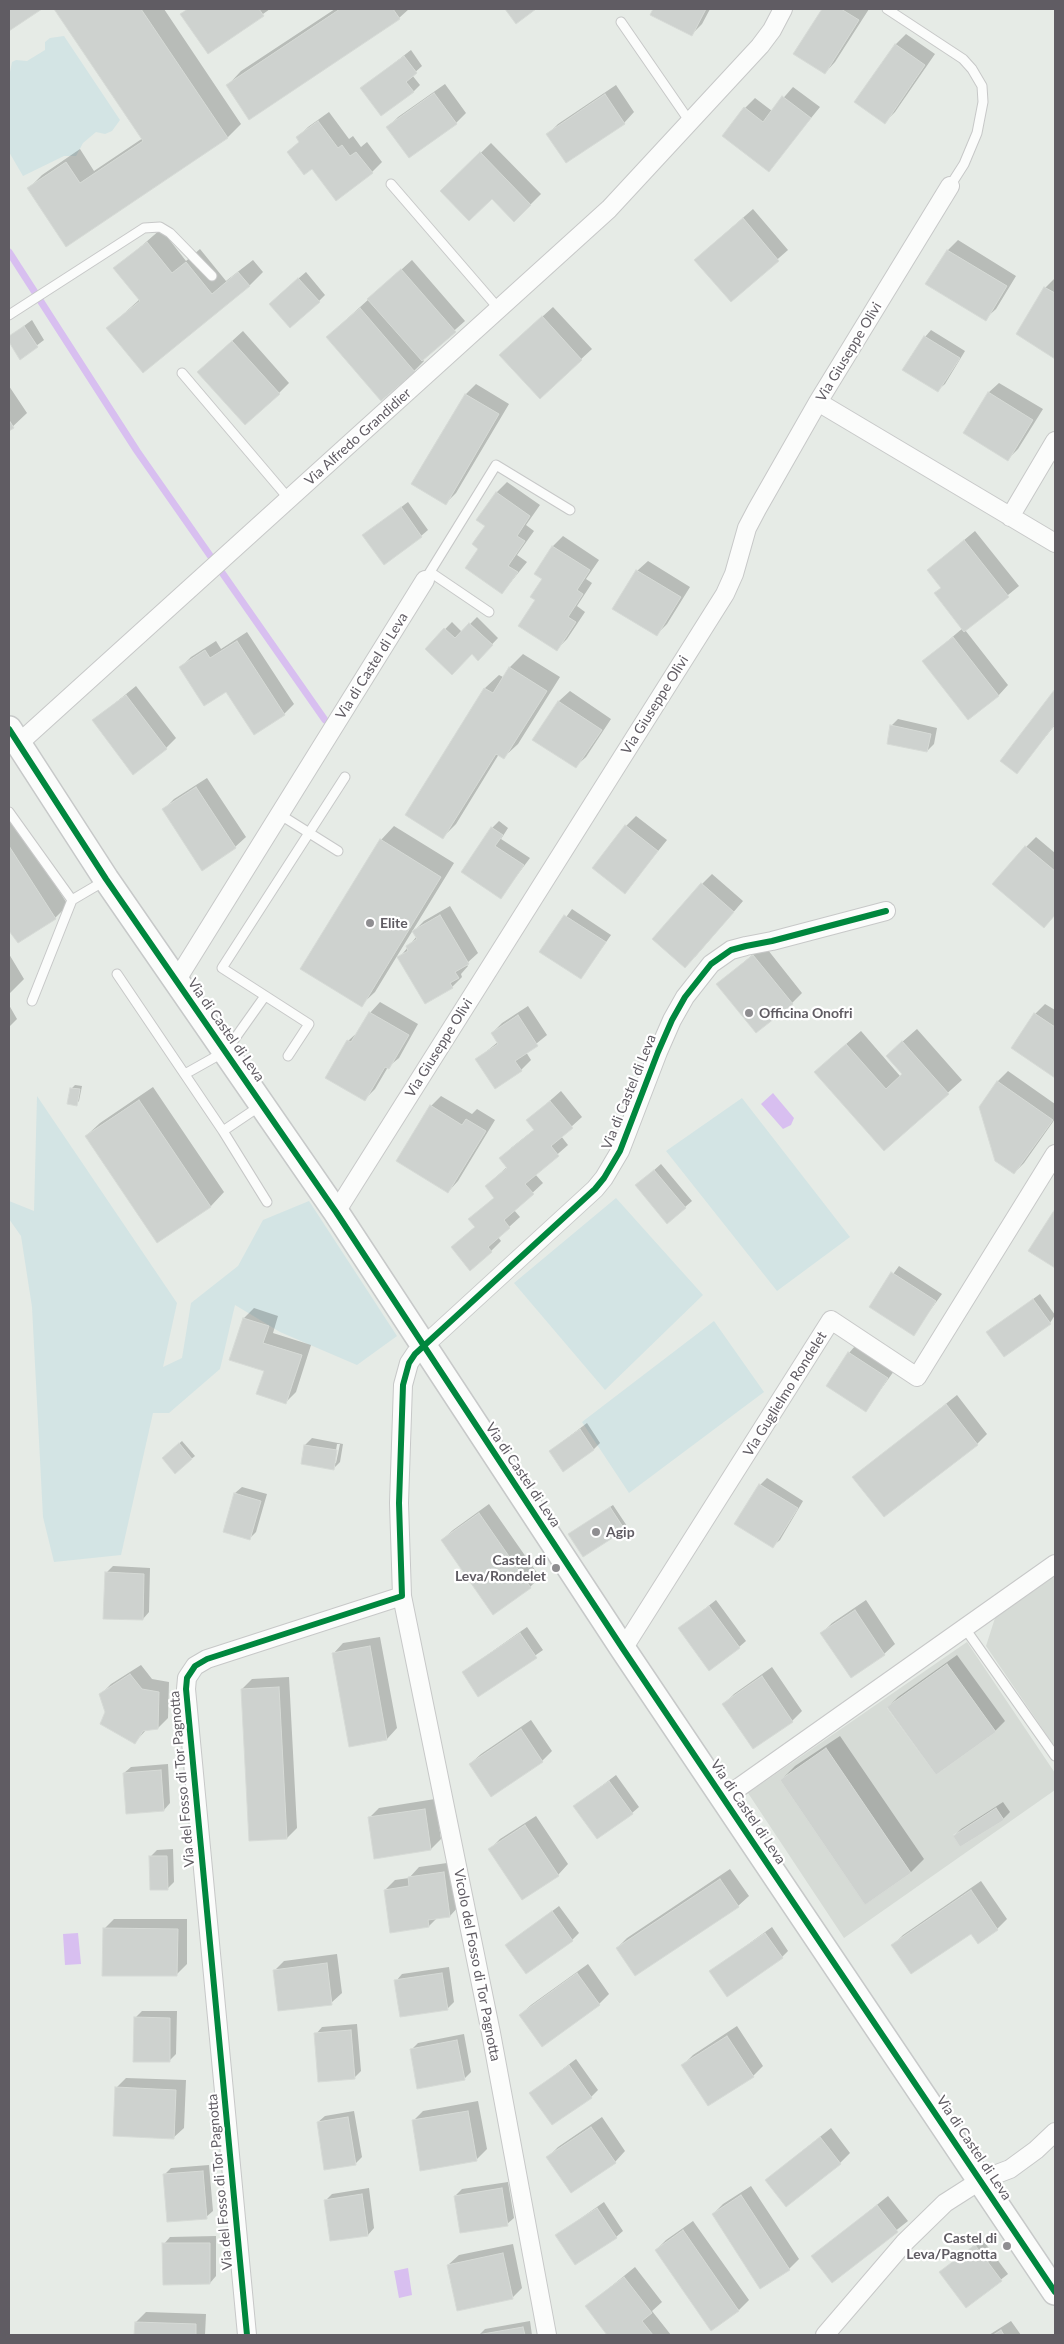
<!DOCTYPE html>
<html>
<head>
<meta charset="utf-8">
<style>
  body { margin:0 }
  #map { position:relative; width:1064px; height:2344px; overflow:hidden; background:#e6ebe6; font-family:Lato,sans-serif }
  canvas { display:block }
  .frame { position:absolute; inset:0; border:10px solid #605c63; pointer-events:none }
</style>
</head>
<body>
<div id="map">
<canvas width="1064" height="2344"></canvas>
<div class="frame"></div>
</div>
<script>
const g = document.querySelector('canvas').getContext('2d');
g.lineJoin = 'round';
function fill(path, color) {
  g.fillStyle = color;
  g.fill(path, 'evenodd');
}
function shape(rows) {
  const path = new Path2D();
  for (const r of rows) {
    path.moveTo(r[0], r[1]);
    for (let i = 2; i < r.length; i += 2) path.lineTo(r[i], r[i + 1]);
  }
  return path;
}
function strokePath(path, color, width, dash) {
  g.strokeStyle = color;
  g.lineWidth = width;
  g.lineCap = dash ? 'butt' : 'round';
  g.setLineDash(dash || []);
  g.stroke(path);
}
function label(font, color, halo, rows, align = 'center') {
  g.font = font + ' Lato,sans-serif';
  g.lineWidth = 4.5;
  g.setLineDash([]);
  g.textBaseline = 'middle';
  g.strokeStyle = halo;
  g.fillStyle = color;
  for (const [text, x, y, turn = 0] of rows) {
    g.save();
    g.translate(x, y);
    g.rotate((+turn || 0) * Math.PI / 180);
    g.textAlign = isNaN(turn) ? turn : align;
    if (halo) g.strokeText(text, 0, 0);
    g.fillText(text, 0, 0);
    g.restore();
  }
}
fill(shape([
  [1055,1576,1055,1747,986,1646,995,1618],
  [967,1642,1055,1773,1055,1790,844,1938,748,1793],
  [947,1664,996,1732,936,1775,887,1708],
  [826,1749,911,1873,865,1904,780,1780],
  [996,1808,1004,1820,960,1847,953,1835]
]), '#d6dbd6');
fill(shape([
  [64,36,120,120,112,131,105,134,96,132,83,143,76,156,64,156,23,176,9,152,9,77,12,62,16,60,27,61,45,50,45,42,50,38],
  [37,1096,177,1303,163,1367,182,1358,191,1303,238,1266,263,1220,309,1201,397,1336,357,1365,280,1332,235,1305,220,1369,169,1413,153,1413,121,1555,54,1562,43,1517,32,1307,21,1236,9,1219,9,1201,34,1211],
  [742,1098,850,1237,777,1291,666,1151],
  [616,1198,703,1295,605,1390,514,1283],
  [714,1321,764,1392,629,1493,582,1422]
]), '#d3e4e4');
fill(shape([
  [773,1093,794,1118,791,1125,783,1129,761,1104],
  [78,1933,81,1964,65,1965,63,1934],
  [408,2268,412,2295,399,2298,394,2271]
]), '#d8bff0');
fill(shape([
  [9,9,40,9,9,30],
  [55,9,164,9,241,124,228,137,67,245,29,188,42,175,80,149,94,171,143,138],
  [187,9,270,9,208,53,182,14],
  [335,9,409,9,399,18,228,85,241,71],
  [655,9,710,9,702,24,692,34,652,14],
  [823,9,869,9,835,62,825,73,795,53],
  [906,34,935,54,895,112,885,122,856,102,896,44],
  [411,50,422,66,412,75,420,85,413,92,362,88],
  [445,84,466,113,456,123,388,127,398,117],
  [616,85,634,112,624,123,548,134,558,124],
  [793,87,820,107,769,170,745,108,755,98,772,111],
  [329,112,349,139,353,136,361,147,367,142,382,162,372,172,288,152,300,141,297,138,308,127],
  [491,143,541,194,514,221,492,197,452,181],
  [753,209,788,250,731,300,706,250],
  [161,229,186,261,200,249,226,281,253,260,263,272,249,286,108,328,140,299,115,269],
  [958,240,1016,276,996,309,985,319,927,284,948,250],
  [412,260,465,321,422,359,424,361,414,371,338,327],
  [306,272,325,295,319,301,277,297],
  [1055,278,1055,357,1017,334,1045,288],
  [553,307,592,349,540,397,511,345],
  [32,320,44,340,20,358,9,340,9,337],
  [931,330,965,351,945,384,938,390,925,337],
  [243,331,289,383,279,393,209,362],
  [999,383,1043,409,1018,449,1008,459,988,393],
  [476,384,509,404,456,493,446,503,413,484,466,394],
  [9,386,27,413,9,430],
  [507,482,540,505,526,525,534,531,517,555,527,562,502,593,480,548,486,526,478,520,497,492],
  [408,502,428,530,421,536,364,535],
  [975,531,1019,586,965,630,1008,685,998,696,924,661,963,628,936,593,942,587,928,570],
  [563,536,599,560,586,579,592,583,577,606,585,612,567,639,556,650,537,600,543,578,535,574,553,546],
  [648,561,690,587,667,624,657,634,637,571],
  [477,617,498,638,478,659,472,653,426,649,452,622,462,632],
  [247,632,294,704,284,714,226,690,181,667,191,657,216,641,221,649],
  [523,654,560,677,518,744,504,757,499,754,456,824,442,838,406,815,485,688,499,675,503,677,510,667],
  [136,686,176,738,166,748,93,721],
  [570,691,611,719,586,757,575,767,534,739,559,701],
  [1055,691,1055,725,1017,772,1002,761],
  [898,719,937,728,934,744,927,751,891,726],
  [207,778,246,837,235,847,163,810,174,799],
  [9,812,68,905,55,918,9,930],
  [636,816,667,840,625,892,626,826],
  [499,821,508,828,501,839,530,858,500,898,492,828],
  [394,826,454,863,375,992,361,1005,381,840],
  [1036,837,1055,853,1055,915,1044,927,1026,847],
  [712,874,743,901,695,957,702,884],
  [450,906,478,953,466,964,468,966,461,974,462,977,452,987,399,958,417,936,414,931,424,921],
  [572,909,611,935,581,978,541,952],
  [764,945,802,993,792,1003,718,984],
  [9,954,24,979,9,994],
  [380,1002,418,1024,399,1058,388,1067,375,1089,365,1099,327,1077,348,1041,359,1031,370,1013],
  [1045,1004,1055,1010,1055,1077,1012,1048,1035,1014],
  [9,1005,17,1019,9,1027],
  [528,1006,547,1035,526,1052,531,1060,521,1070,477,1059,498,1042,492,1033,502,1023],
  [917,1029,962,1080,884,1150,829,1059,861,1031,900,1076,903,1074,901,1043],
  [1008,1071,1055,1104,1055,1119,1024,1163,1014,1173,980,1107,998,1081],
  [75,1085,82,1086,79,1101,76,1104,72,1088],
  [153,1087,224,1192,211,1206,157,1242,86,1136,100,1123],
  [561,1091,582,1117,561,1136,568,1145,535,1174,543,1183,514,1210,520,1217,498,1237,501,1241,491,1251,452,1247,476,1226,470,1219,495,1197,486,1186,507,1167,511,1148,535,1129,528,1120],
  [441,1096,472,1114,477,1109,495,1120,458,1181,448,1192,431,1106],
  [661,1164,692,1201,685,1207,644,1179],
  [1055,1212,1055,1267,1030,1250],
  [899,1266,942,1294,913,1334,870,1306],
  [1040,1294,1055,1315,1050,1323,988,1332],
  [254,1308,278,1316,273,1333,311,1345,296,1392,286,1402,265,1370,231,1359,244,1318],
  [855,1346,894,1371,866,1410,849,1353],
  [957,1395,987,1434,977,1444,854,1477],
  [587,1423,600,1443,594,1449,550,1451],
  [312,1438,343,1444,340,1462,333,1469,302,1463,305,1445],
  [337,1444,340,1444,336,1463,334,1463],
  [182,1441,195,1456,175,1472,166,1455],
  [767,1478,803,1501,780,1540,773,1546,760,1485],
  [242,1487,267,1494,256,1532,249,1539,235,1493],
  [489,1504,540,1577,530,1587,442,1540,453,1530],
  [613,1505,627,1526,624,1529,569,1534],
  [113,1566,150,1568,149,1612,143,1619,106,1573],
  [716,1600,746,1641,739,1647,679,1629],
  [866,1600,895,1644,884,1654,851,1676,822,1633,832,1623],
  [527,1627,543,1650,479,1695,463,1672],
  [380,1637,397,1728,387,1739,333,1654,343,1643],
  [957,1655,1005,1721,995,1731,888,1707,898,1697],
  [141,1665,152,1679,169,1682,168,1718,158,1728,147,1729,135,1742,106,1712,101,1694,111,1684],
  [772,1667,802,1711,792,1721,724,1704,734,1694],
  [289,1677,297,1828,287,1838,242,1689,252,1679],
  [531,1720,552,1751,542,1761,470,1764,481,1754],
  [840,1736,924,1859,910,1873,781,1780,795,1766],
  [168,1764,170,1803,164,1810,124,1773,131,1767],
  [616,1775,639,1807,632,1813,575,1806],
  [435,1799,441,1839,431,1849,369,1818,379,1808],
  [1003,1802,1010,1812,1003,1819,954,1836,961,1829],
  [536,1816,568,1864,558,1875,490,1849,500,1839],
  [173,1849,174,1882,167,1889,150,1857,157,1850],
  [454,1862,460,1905,450,1916,438,1917,429,1926,385,1890,395,1880,409,1878,419,1867],
  [730,1869,749,1896,738,1906,617,1948,627,1938],
  [981,1881,1007,1919,997,1929,893,1945,903,1935],
  [559,1906,579,1933,572,1940,507,1945],
  [114,1919,187,1919,187,1964,177,1974,104,1929],
  [772,1927,788,1951,782,1957,711,1971],
  [337,1954,342,1993,331,2003,274,1971,284,1961],
  [588,1964,609,1994,599,2004,520,2015,531,2005],
  [449,1967,454,2002,448,2008,396,1981,402,1974],
  [142,2011,177,2011,176,2054,169,2061,135,2018],
  [357,2024,361,2071,354,2078,316,2034,322,2027],
  [737,2026,763,2066,753,2076,683,2065,693,2055],
  [464,2034,471,2072,464,2079,411,2050,418,2043],
  [576,2059,598,2090,591,2097,531,2093],
  [126,2078,186,2080,184,2128,173,2138,116,2088],
  [478,2101,487,2149,476,2160,413,2121,423,2111],
  [354,2111,362,2157,355,2164,318,2122,325,2116],
  [602,2117,625,2151,615,2162,548,2157,558,2147],
  [831,2128,850,2153,840,2163,766,2180],
  [209,2165,213,2211,206,2217,164,2175,171,2168],
  [508,2182,514,2218,507,2224,455,2196,462,2189],
  [751,2186,799,2259,789,2269,713,2214,723,2204],
  [369,2188,374,2228,368,2235,325,2201,332,2194],
  [888,2196,908,2221,832,2281,813,2256],
  [604,2202,623,2231,616,2237,557,2235],
  [693,2221,749,2300,739,2310,656,2250,666,2240],
  [216,2236,216,2276,210,2283,164,2244,170,2237],
  [982,2239,1008,2274,966,2307,940,2272],
  [513,2244,522,2288,512,2298,448,2265,459,2255],
  [635,2267,662,2302,652,2311,671,2335,608,2335,587,2306],
  [146,2312,206,2314,205,2335,136,2335,136,2322],
  [530,2321,532,2335,479,2335,485,2329],
  [1011,2321,1021,2335,989,2335]
]), '#0003');
strokePath(shape([
  [9,252,137,451,325,720]
]), '#d8bff0', 7);
const building = shape([
  [9,9,42,9,9,31,9,9],
  [54,9,141,9,228,138,66,247,27,188,66,162,80,183,143,141,54,9],
  [188,9,259,9,264,16,208,54,180,14,188,9],
  [340,9,393,9,400,19,249,120,226,85,340,9],
  [505,9,536,9,516,24,505,9],
  [653,9,706,9,692,36,650,15,653,9],
  [822,9,841,9,859,20,825,74,793,54,822,9],
  [895,44,925,65,885,124,854,102,895,44],
  [404,56,417,73,406,82,414,92,381,116,360,88,404,56],
  [434,93,457,124,409,158,386,127,434,93],
  [605,94,625,124,566,163,546,134,605,94],
  [782,96,811,118,769,172,722,136,744,107,763,122,782,96],
  [318,121,338,148,342,145,350,156,356,152,373,173,336,201,312,169,304,175,287,152,299,142,296,137,318,121],
  [480,152,531,205,514,222,492,199,469,221,440,191,480,152],
  [743,218,779,261,731,302,694,260,743,218],
  [147,242,172,273,186,262,212,294,238,272,250,286,143,373,106,328,140,301,113,268,147,242],
  [947,250,1007,286,986,321,925,284,947,250],
  [401,269,456,332,422,361,367,299,401,269],
  [298,278,320,302,290,328,269,304,298,278],
  [1044,287,1055,293,1055,359,1016,334,1044,287],
  [360,308,415,372,381,401,326,337,360,308],
  [542,316,582,360,540,399,499,355,542,316],
  [24,326,38,347,20,360,9,342,9,336,24,326],
  [924,336,960,358,938,392,902,370,924,336],
  [232,341,280,394,245,425,197,372,232,341],
  [988,392,1033,420,1008,461,963,433,988,392],
  [465,394,499,414,446,505,411,484,465,394],
  [9,420,14,428,9,431,9,420],
  [496,492,530,516,517,536,525,541,508,566,518,572,502,594,465,568,478,549,472,544,485,526,476,520,496,492],
  [401,507,422,537,384,565,362,535,401,507],
  [964,540,1009,597,964,632,934,593,941,588,927,570,964,540],
  [552,546,590,570,577,590,583,594,568,617,576,622,557,651,518,626,535,600,530,597,542,579,534,574,552,546],
  [636,570,681,597,657,636,612,609,636,570],
  [469,623,493,645,478,661,472,654,452,675,425,649,444,628,455,638,469,623],
  [953,637,999,696,968,720,922,661,953,637],
  [237,641,285,715,254,735,226,692,204,706,179,667,205,650,210,658,237,641],
  [509,667,547,691,504,759,496,754,443,839,405,815,484,688,493,693,509,667],
  [1055,689,1055,724,1017,774,1000,761,1055,689],
  [126,695,167,749,133,775,92,720,126,695],
  [558,701,602,730,576,768,532,740,558,701],
  [890,725,931,734,927,752,887,744,890,725],
  [196,787,236,848,202,871,162,809,196,787],
  [625,825,658,851,625,894,592,868,625,825],
  [491,827,503,835,495,846,524,865,501,899,461,872,491,827],
  [380,839,441,877,362,1007,300,969,380,839],
  [9,846,56,919,18,943,9,931,9,846],
  [1025,846,1055,871,1055,915,1044,928,992,884,1025,846],
  [701,883,734,912,685,968,652,939,701,883],
  [440,915,469,964,455,972,459,978,450,983,453,988,425,1004,397,957,408,951,406,946,417,939,412,931,440,915],
  [564,915,606,942,581,979,539,952,564,915],
  [753,955,793,1004,756,1033,716,984,753,955],
  [369,1012,409,1035,389,1069,385,1067,365,1101,325,1078,347,1040,351,1042,369,1012],
  [1034,1013,1055,1027,1055,1078,1011,1048,1034,1013],
  [518,1015,538,1046,515,1061,522,1071,495,1089,475,1059,498,1044,491,1033,518,1015],
  [902,1041,949,1094,884,1151,814,1072,846,1044,886,1089,902,1074,886,1056,902,1041],
  [997,1081,1053,1120,1014,1174,995,1161,979,1107,997,1081],
  [70,1088,80,1089,77,1106,67,1104,70,1088],
  [139,1100,211,1207,157,1243,85,1136,139,1100],
  [550,1101,573,1128,551,1146,559,1156,525,1184,534,1194,504,1220,510,1228,488,1247,492,1252,470,1271,451,1247,475,1227,468,1219,494,1198,485,1186,507,1168,499,1158,534,1130,526,1120,550,1101],
  [430,1105,462,1125,466,1119,486,1131,448,1193,396,1161,430,1105],
  [654,1170,686,1208,667,1224,635,1185,654,1170],
  [1055,1209,1055,1268,1028,1251,1055,1209],
  [891,1272,936,1301,914,1336,869,1307,891,1272],
  [1033,1299,1051,1324,1004,1357,986,1332,1033,1299],
  [243,1318,269,1326,263,1343,302,1355,286,1404,256,1394,264,1371,229,1360,243,1318],
  [848,1352,888,1378,866,1412,826,1386,848,1352],
  [946,1404,978,1445,884,1517,852,1477,946,1404],
  [580,1429,594,1450,563,1472,549,1451,580,1429],
  [179,1443,192,1459,175,1474,162,1458,179,1443],
  [304,1445,337,1450,334,1470,301,1464,304,1445],
  [759,1484,798,1508,773,1548,734,1524,759,1484],
  [234,1493,261,1501,250,1540,223,1532,234,1493],
  [610,1507,625,1530,583,1557,568,1534,610,1507],
  [479,1513,531,1588,493,1615,441,1540,479,1513],
  [105,1572,144,1574,143,1620,103,1619,105,1572],
  [709,1606,740,1648,709,1671,678,1628,709,1606],
  [855,1610,885,1655,851,1678,820,1633,855,1610],
  [520,1633,537,1658,478,1697,462,1672,520,1633],
  [370,1646,387,1740,349,1747,332,1653,370,1646],
  [947,1664,996,1732,936,1775,887,1707,947,1664],
  [130,1674,142,1689,159,1692,158,1729,143,1731,135,1744,100,1724,105,1712,99,1694,130,1674],
  [762,1676,793,1722,753,1749,722,1704,762,1676],
  [279,1687,287,1839,249,1841,241,1689,279,1687],
  [521,1729,543,1762,491,1797,469,1764,521,1729],
  [826,1748,911,1873,865,1905,780,1780,826,1748],
  [161,1770,164,1811,126,1814,123,1773,161,1770],
  [609,1781,633,1814,597,1839,573,1806,609,1781],
  [996,1808,1004,1820,960,1847,953,1836,996,1808],
  [425,1809,431,1850,374,1859,368,1817,425,1809],
  [525,1825,559,1876,522,1900,488,1849,525,1825],
  [149,1856,167,1856,168,1890,150,1890,149,1856],
  [444,1872,450,1917,428,1920,429,1927,390,1933,384,1890,409,1886,408,1877,444,1872],
  [720,1879,739,1907,635,1976,616,1948,720,1879],
  [971,1890,998,1930,978,1944,971,1934,911,1974,891,1945,971,1890],
  [552,1911,573,1941,526,1974,505,1945,552,1911],
  [103,1928,178,1929,177,1976,102,1976,103,1928],
  [765,1933,783,1958,727,1997,709,1971,765,1933],
  [327,1963,332,2005,278,2011,273,1970,327,1963],
  [442,1973,448,2010,400,2017,394,1980,442,1973],
  [577,1973,600,2005,542,2047,519,2015,577,1973],
  [134,2017,170,2018,170,2062,133,2062,134,2017],
  [351,2030,355,2079,318,2082,314,2033,351,2030],
  [727,2036,754,2077,708,2106,681,2065,727,2036],
  [457,2040,465,2080,417,2089,410,2049,457,2040],
  [569,2065,592,2098,552,2125,529,2093,569,2065],
  [115,2087,176,2090,174,2139,113,2136,115,2087],
  [468,2111,477,2161,420,2171,412,2120,468,2111],
  [348,2117,356,2165,324,2170,317,2122,348,2117],
  [591,2127,616,2163,571,2193,546,2157,591,2127],
  [820,2137,841,2164,786,2207,765,2180,820,2137],
  [203,2171,207,2219,167,2222,163,2174,203,2171],
  [502,2188,508,2226,460,2233,454,2196,502,2188],
  [362,2194,368,2236,330,2241,324,2200,362,2194],
  [741,2195,790,2270,760,2289,712,2214,741,2195],
  [877,2205,898,2232,832,2283,811,2256,877,2205],
  [597,2208,617,2238,575,2265,555,2235,597,2208],
  [683,2230,739,2311,711,2331,655,2250,683,2230],
  [162,2243,210,2243,210,2284,163,2285,162,2243],
  [975,2245,1002,2281,966,2308,939,2272,975,2245],
  [503,2253,513,2299,457,2311,447,2265,503,2253],
  [624,2277,652,2313,642,2321,653,2335,607,2335,585,2306,624,2277],
  [135,2322,196,2324,196,2335,134,2335,135,2322],
  [523,2327,525,2335,477,2335,523,2327],
  [1001,2330,1004,2335,993,2335,1001,2330]
]);
fill(building, '#ced2cf');
strokePath(building, '#d6dad6', 1);
const lane = shape([
  [887,9,963,59,972,69,982,86,983,102,977,133,964,164,950,186],
  [621,22,690,122],
  [391,184,499,309],
  [9,315,144,228,160,227,170,233,212,276],
  [182,373,289,499],
  [430,572,489,612],
  [425,580,496,465,570,510],
  [9,812,72,900],
  [279,814,338,851],
  [117,974,223,1131,267,1202],
  [32,1001,72,900,106,880],
  [288,1056,309,1024,222,968,345,777],
  [185,1074,226,1051,265,996],
  [223,1131,260,1106],
  [964,1627,1055,1756]
]);
const street = shape([
  [818,402,1055,543],
  [1010,517,1055,441],
  [18,744,609,209,760,46,772,30,783,9],
  [176,981,425,580],
  [336,1212,725,594,734,574,747,528,757,509,818,402,950,186],
  [402,1596,491,2033,547,2335],
  [623,1649,831,1320,917,1377,1055,1154],
  [724,1798,1055,1564],
  [247,2335,186,1689,187,1678,195,1666,207,1659,402,1596,399,1503,403,1385,409,1363,415,1354,595,1189,604,1178,620,1151,658,1052,672,1020,685,997,711,964,731,950,746,946,772,941,886,911],
  [825,2335,904,2243,945,2203,981,2180,1010,2169,1036,2150,1055,2132]
]);
const secondary = shape([
  [9,729,106,879,336,1212,623,1649,1055,2292]
]);
strokePath(lane, '#c7c8c8', 11);
strokePath(street, '#c7c8c8', 20);
strokePath(secondary, '#c7c9c9', 28);
strokePath(lane, '#fbfcfb', 9);
strokePath(street, '#fbfcfb', 18);
strokePath(secondary, '#fbfcfb', 25);
strokePath(shape([
  [9,729,106,879,336,1212,623,1649,1055,2292],
  [247,2335,186,1689,187,1678,195,1666,207,1659,402,1596,399,1503,403,1385,409,1363,415,1354,595,1189,604,1178,620,1151,658,1052,672,1020,685,997,711,964,731,950,746,946,772,941,886,911]
]), '#00873e', 6);
for (const [x, y, r, color] of [
  [370,923,5,"#8f8e91"],
  [749,1013,5,"#8f8e91"],
  [596,1532,5,"#8f8e91"],
  [556,1568,5,"#8f8e91"],
  [1007,2246,5,"#8f8e91"]
]) {
  const dot = new Path2D();
  dot.arc(x, y, r, 0, 2 * Math.PI);
  g.fillStyle = color;
  g.fill(dot);
  strokePath(dot, '#fff', 2);
}
label('14px', '#605c63', '#fff', [
  ["Via Giuseppe Olivi",849,352,-59],
  ["Via Alfredo Grandidier",358,437,-42],
  ["Via di Castel di Leva",372,666,-58],
  ["Via Giuseppe Olivi",655,705,-58],
  ["Via di Castel di Leva",226,1030,55],
  ["Via Giuseppe Olivi",439,1048,-58],
  ["Via di Castel di Leva",629,1092,-68],
  ["Via Guglielmo Rondelet",785,1394,-58],
  ["Via di Castel di Leva",523,1475,56],
  ["Via del Fosso di Tor Pagnotta",182,1779,-95],
  ["Via di Castel di Leva",748,1812,56],
  ["Vicolo del Fosso di Tor Pagnotta",477,1965,79],
  ["Via di Castel di Leva",974,2148,56],
  ["Via del Fosso di Tor Pagnotta",220,2182,-95]
]);
label('bold 14px', '#605c63', '#fff', [
  ["Elite",380,923],
  ["Officina Onofri",759,1013],
  ["Agip",606,1532],
  ["Castel di",546,1560,"right"],
  ["Leva/Rondelet",546,1576,"right"],
  ["Castel di",997,2238,"right"],
  ["Leva/Pagnotta",997,2254,"right"]
], 'left');
</script>
</body>
</html>
